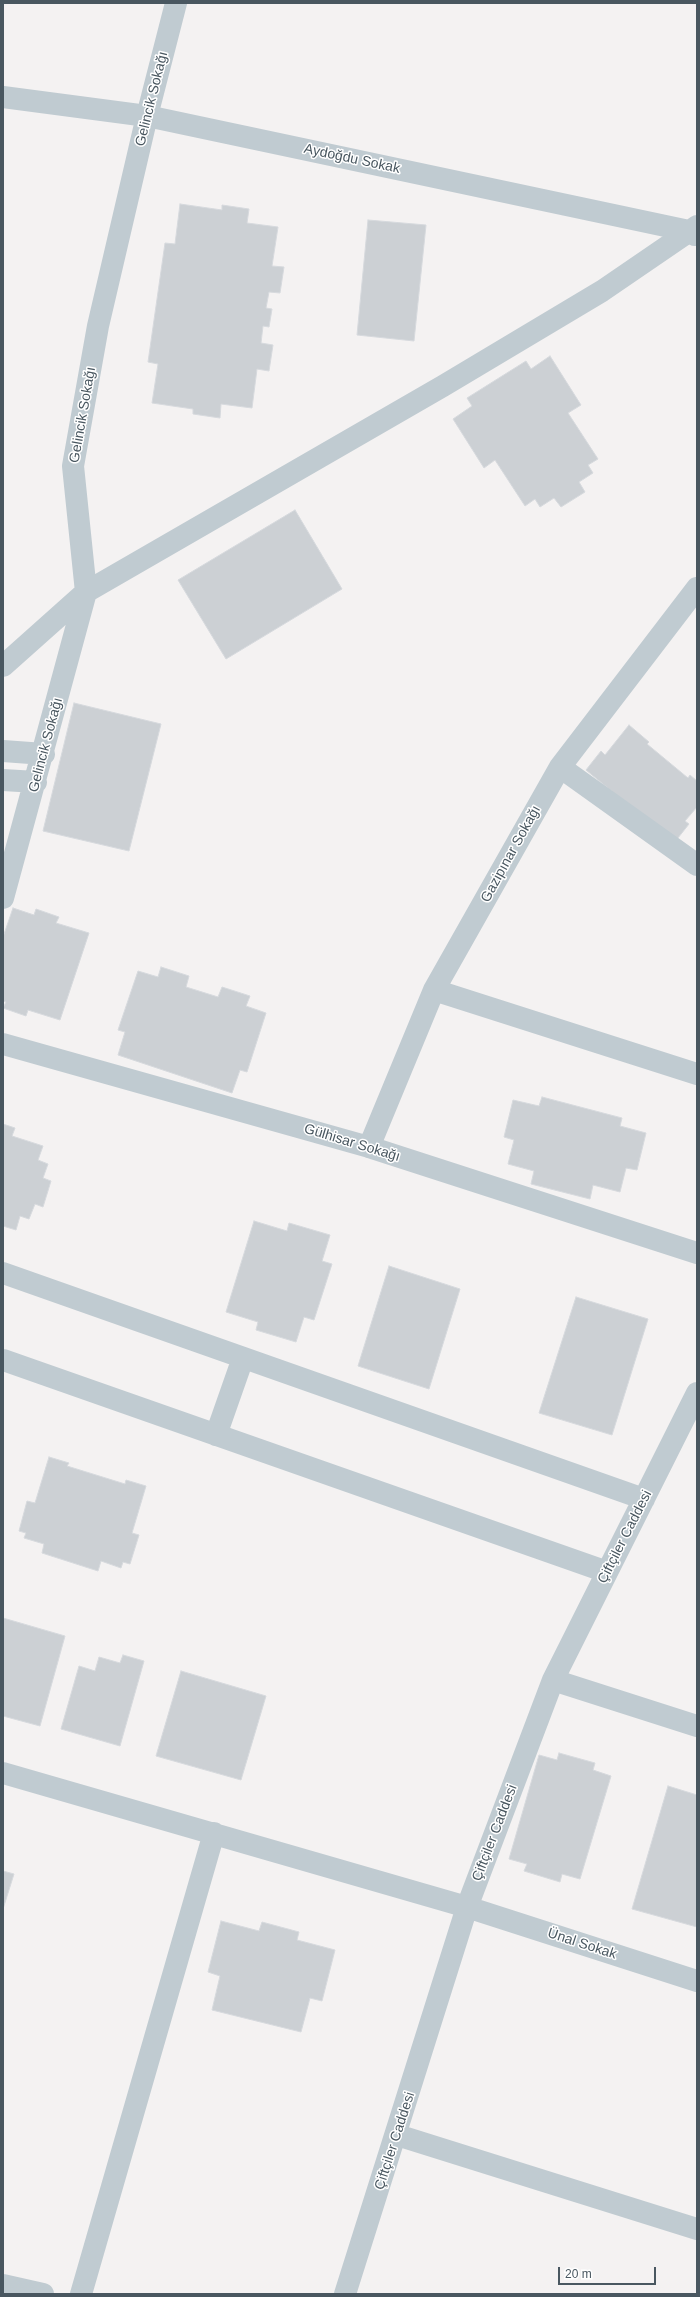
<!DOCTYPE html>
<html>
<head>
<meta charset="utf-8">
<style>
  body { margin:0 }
  #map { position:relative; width:700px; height:2297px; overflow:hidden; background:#f4f2f2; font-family:Helvetica,sans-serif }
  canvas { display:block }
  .frame { position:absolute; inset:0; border:4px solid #495760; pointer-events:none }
  .scale { position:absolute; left:558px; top:2267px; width:98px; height:18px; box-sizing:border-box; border:2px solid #495760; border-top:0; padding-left:5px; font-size:12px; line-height:14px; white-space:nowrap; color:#495760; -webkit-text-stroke:3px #fff; paint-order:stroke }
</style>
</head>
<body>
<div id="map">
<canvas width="700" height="2297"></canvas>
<div class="frame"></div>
<div class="scale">20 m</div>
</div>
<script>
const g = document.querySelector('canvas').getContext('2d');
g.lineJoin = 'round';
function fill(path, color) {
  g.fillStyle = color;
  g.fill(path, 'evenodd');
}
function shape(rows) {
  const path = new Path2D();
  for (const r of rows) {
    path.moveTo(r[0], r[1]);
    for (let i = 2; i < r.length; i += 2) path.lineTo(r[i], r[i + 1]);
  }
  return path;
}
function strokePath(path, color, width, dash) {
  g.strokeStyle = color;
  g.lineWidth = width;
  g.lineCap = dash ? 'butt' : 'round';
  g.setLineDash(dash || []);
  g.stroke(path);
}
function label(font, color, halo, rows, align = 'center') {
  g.font = font + ' Helvetica,sans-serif';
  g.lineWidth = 3;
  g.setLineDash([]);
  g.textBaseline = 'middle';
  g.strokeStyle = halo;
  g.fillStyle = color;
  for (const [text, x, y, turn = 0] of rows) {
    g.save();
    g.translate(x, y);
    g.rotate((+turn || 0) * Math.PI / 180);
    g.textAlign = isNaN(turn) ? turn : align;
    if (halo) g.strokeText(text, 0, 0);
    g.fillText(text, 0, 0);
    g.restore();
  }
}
const building = shape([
  [180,204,222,210,222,205,249,209,247,223,278,227,272,266,284,267,280,293,269,292,266,308,272,309,269,327,263,326,261,343,273,345,269,371,257,369,252,408,221,404,220,418,193,414,193,409,152,403,158,364,148,362,165,243,175,244,180,204],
  [368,220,426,225,414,341,357,335,368,220],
  [550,356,581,405,568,413,598,459,588,465,593,473,579,482,585,492,561,507,554,498,540,507,535,499,525,506,495,460,484,468,453,419,472,406,467,398,526,361,531,369,550,356],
  [295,510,342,589,226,659,178,580,295,510],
  [74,703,161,724,129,851,43,831,74,703],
  [629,725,649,742,647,744,688,778,690,775,697,781,697,807,685,821,689,824,674,843,586,770,601,751,605,755,629,725],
  [13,908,34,915,36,909,59,917,56,923,89,933,60,1020,28,1010,26,1016,3,1008,6,1002,3,1001,3,937,13,908],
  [161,967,189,976,186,987,218,997,222,987,250,996,246,1006,266,1013,247,1072,240,1070,232,1093,118,1055,125,1032,118,1030,138,971,158,977,161,967],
  [542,1097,622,1118,620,1126,646,1133,637,1170,626,1168,620,1192,593,1185,590,1199,531,1184,534,1171,508,1164,514,1140,504,1137,513,1100,539,1106,542,1097],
  [3,1124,15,1128,12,1136,43,1146,38,1160,48,1164,43,1178,51,1181,43,1207,35,1204,29,1219,20,1216,16,1230,3,1226,3,1124],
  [254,1221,287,1231,289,1223,330,1235,322,1261,332,1264,314,1320,304,1317,296,1342,256,1330,258,1322,226,1312,254,1221],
  [389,1266,460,1289,429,1389,358,1366,389,1266],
  [576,1297,648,1319,612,1435,539,1413,576,1297],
  [49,1457,69,1463,67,1466,125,1484,126,1480,146,1486,132,1533,139,1535,130,1564,123,1562,121,1568,101,1561,98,1571,42,1553,44,1544,24,1538,26,1533,19,1531,27,1501,35,1503,49,1457],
  [3,1618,65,1636,40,1726,3,1716,3,1618],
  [123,1655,144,1661,120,1746,61,1729,79,1666,95,1671,99,1657,120,1663,123,1655],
  [181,1671,266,1696,241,1780,156,1756,181,1671],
  [559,1753,595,1763,593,1770,611,1776,580,1879,562,1874,560,1882,524,1871,527,1864,509,1859,539,1755,557,1760,559,1753],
  [668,1786,697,1795,697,1927,632,1909,668,1786],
  [3,1871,14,1874,3,1909,3,1871],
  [221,1921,259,1931,262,1922,299,1932,297,1940,335,1950,322,2001,310,1998,301,2032,212,2010,220,1976,208,1972,221,1921]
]);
fill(building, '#ccd0d4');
strokePath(building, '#d6d9dd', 1);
strokePath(shape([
  [3,97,147,116,689,231,695,235],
  [3,666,86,592,443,386,602,291,697,226],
  [3,751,44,754],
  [560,767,697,865],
  [3,780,36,782],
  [3,898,86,592,73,466,98,326,147,116,176,3],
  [434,990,697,1074],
  [3,1044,369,1147,697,1253],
  [369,1147,434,990,560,767,697,588],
  [3,1273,644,1499],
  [3,1360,607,1572],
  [216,1435,243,1358],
  [553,1680,697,1726],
  [3,1773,467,1907,697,1981],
  [397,2135,697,2229],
  [3,2285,43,2294],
  [81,2294,214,1833],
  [345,2294,467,1907,553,1680,697,1393]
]), '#c0cbd1', 22);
label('14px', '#495760', '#fff', [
  ["Gelincik Sokağı",152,99,-76],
  ["Aydoğdu Sokak",352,159,12],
  ["Gelincik Sokağı",83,415,-80],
  ["Gelincik Sokağı",46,745,-75],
  ["Gazipınar Sokağı",511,854,-61],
  ["Gülhisar Sokağı",352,1143,17],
  ["Çiftçiler Caddesi",625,1537,-63],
  ["Çiftçiler Caddesi",495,1833,-69],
  ["Ünal Sokak",582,1944,18],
  ["Çiftçiler Caddesi",395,2141,-72]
]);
</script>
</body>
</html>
